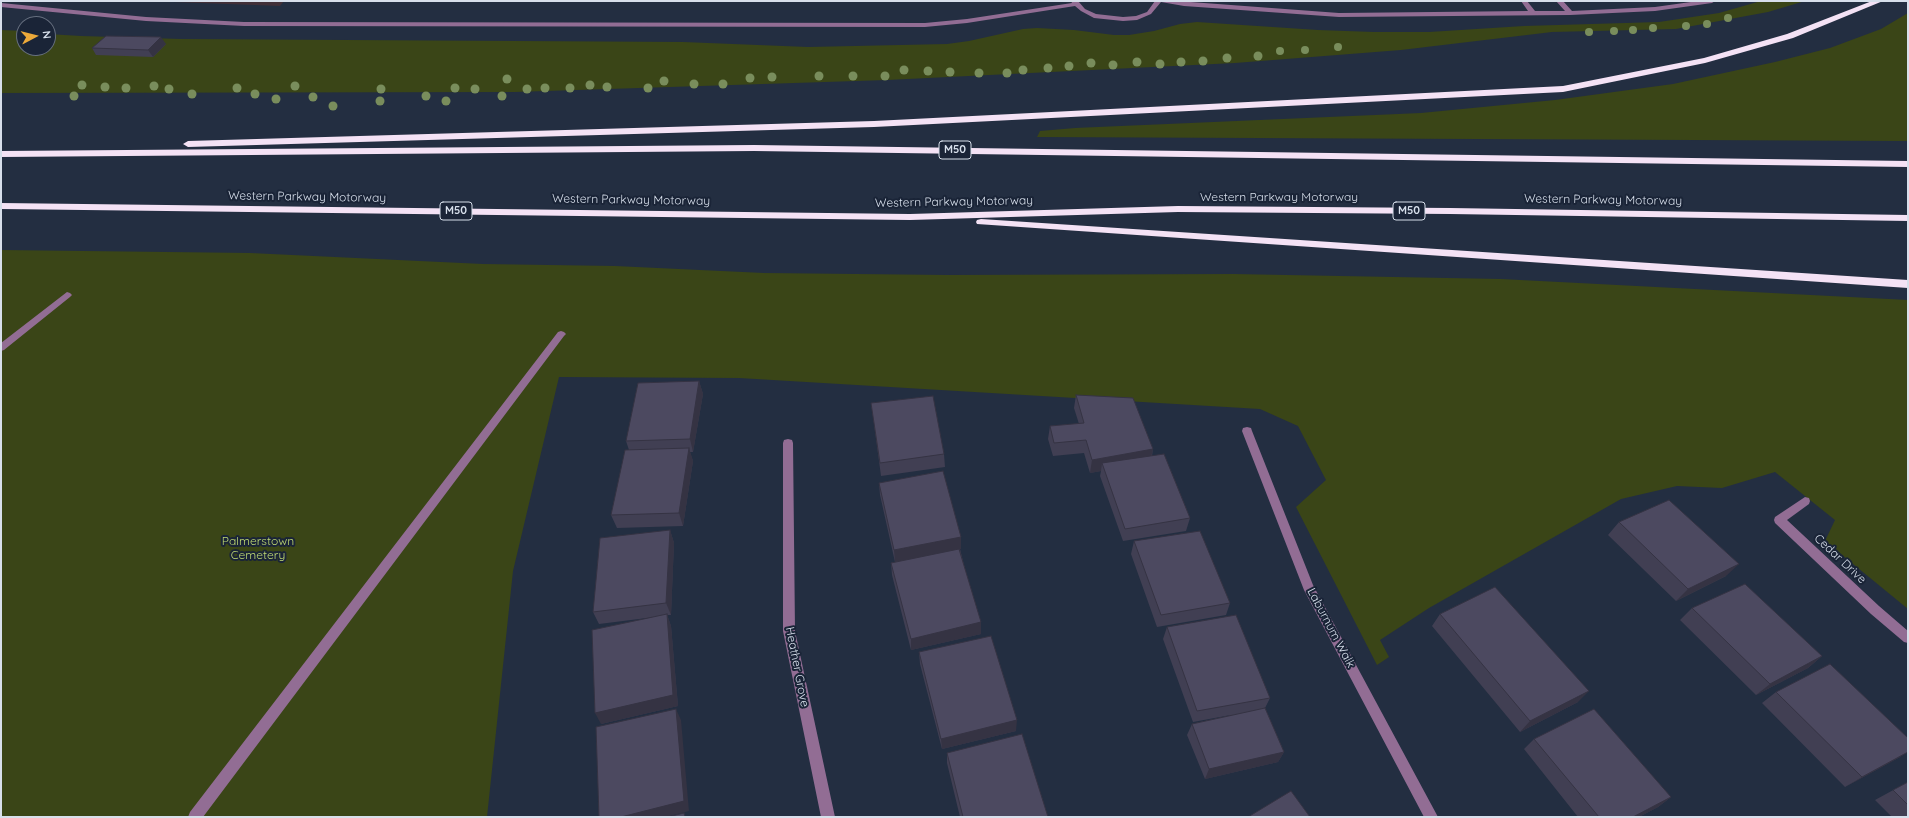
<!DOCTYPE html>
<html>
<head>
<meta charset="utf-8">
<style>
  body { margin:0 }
  #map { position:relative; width:1909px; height:818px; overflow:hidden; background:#232e41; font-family:Quicksand,sans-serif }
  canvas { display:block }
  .frame { position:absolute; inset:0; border:2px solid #d7dfeb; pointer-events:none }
  .north { position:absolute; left:16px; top:16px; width:40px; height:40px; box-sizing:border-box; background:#1a2437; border:1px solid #666f7f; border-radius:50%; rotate:83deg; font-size:11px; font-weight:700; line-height:16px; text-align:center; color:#d7dfeb }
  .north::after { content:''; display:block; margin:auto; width:14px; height:18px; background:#eca93a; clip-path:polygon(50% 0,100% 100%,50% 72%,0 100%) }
</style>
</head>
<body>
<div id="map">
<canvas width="1909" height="818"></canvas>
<div class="frame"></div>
<div class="north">N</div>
</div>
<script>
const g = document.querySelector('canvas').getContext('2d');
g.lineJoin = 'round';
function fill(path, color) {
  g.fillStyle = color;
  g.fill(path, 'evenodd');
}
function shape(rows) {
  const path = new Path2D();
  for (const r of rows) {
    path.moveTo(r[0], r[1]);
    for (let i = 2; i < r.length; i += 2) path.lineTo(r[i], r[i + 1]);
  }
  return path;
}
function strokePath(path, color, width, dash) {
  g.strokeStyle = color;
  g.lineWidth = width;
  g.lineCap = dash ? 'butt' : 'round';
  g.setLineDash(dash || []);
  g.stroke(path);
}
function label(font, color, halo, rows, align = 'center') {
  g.font = font + ' Quicksand,sans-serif';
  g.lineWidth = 4;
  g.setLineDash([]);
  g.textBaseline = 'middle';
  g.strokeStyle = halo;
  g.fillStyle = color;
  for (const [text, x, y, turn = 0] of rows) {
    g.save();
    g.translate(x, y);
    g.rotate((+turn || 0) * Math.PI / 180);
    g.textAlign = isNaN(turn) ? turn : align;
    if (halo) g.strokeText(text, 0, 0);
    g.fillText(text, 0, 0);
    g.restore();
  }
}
fill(shape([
  [148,1,284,1,280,6]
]), '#412f38');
fill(shape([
  [1761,1,1805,1,1768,12,1676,29,1552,32,1401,50,1235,63,887,80,515,92,1,93,1,30,24,31,24,48,48,48,48,34,81,36,181,39,683,42,808,47,947,44,969,41,1023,29,1037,28,1074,30,1114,35,1129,35,1154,31,1180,24,1197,22,1318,30,1374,32,1429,32,1524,26,1659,22,1719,13],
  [1908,13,1908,141,1037,137,1040,131,1075,128,1421,113,1555,100,1673,84,1775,62,1830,48,1881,29],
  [1,250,250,253,483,264,615,266,764,273,948,275,1233,274,1501,279,1908,300,1908,609,1825,541,1835,520,1775,472,1722,488,1677,486,1621,499,1429,608,1380,640,1389,657,1377,665,1296,507,1326,480,1298,426,1260,409,739,378,559,377,513,571,487,817,1,817]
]), '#3a4517');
fill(shape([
  [1071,1,1078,1,1085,9,1096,14,1123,17,1136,16,1147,12,1155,1,1177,1,1339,13,1528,11,1521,1,1527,1,1535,11,1565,11,1556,1,1563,1,1572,11,1655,7,1698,1,1715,1,1712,3,1655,11,1570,15,1339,17,1184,6,1161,2,1151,14,1137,20,1123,21,1094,18,1081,11,1075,6,967,23,925,27,244,26,146,21,1,7,1,3,146,17,244,22,925,23,967,19,1072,3,1071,1],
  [67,292,70,293,72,295,70,297,4,350,1,351,1,343,67,292],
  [561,331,564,332,566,334,564,336,203,817,188,817,190,812,558,332,561,331],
  [1247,427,1251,428,1252,431,1313,585,1438,817,1424,817,1304,590,1242,431,1243,428,1247,427],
  [788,439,792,440,793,443,795,631,835,817,821,817,783,631,783,443,784,440,788,439],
  [1805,497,1809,498,1810,501,1809,504,1787,520,1879,606,1908,631,1908,643,1904,642,1871,614,1775,523,1774,520,1775,517,1805,497]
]), '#926d94');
fill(shape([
  [1872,1,1883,1,1793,38,1705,63,1563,92,874,127,188,147,183,144,188,141,874,121,1563,86,1704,58,1787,34,1872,1],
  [754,145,1908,161,1908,167,754,151,1,157,1,151,754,145],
  [1,203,910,214,1178,206,1450,208,1908,215,1908,221,1450,214,1178,212,910,220,1,209,1,203],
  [981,219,1908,280,1908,288,977,224,976,222,977,220,981,219]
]), '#f4e2f5');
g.fillStyle = '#798d5c';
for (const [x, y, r] of [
  [1728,18,4],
  [1707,24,4],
  [1686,26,4],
  [1653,28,4],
  [1633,30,4],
  [1614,31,4],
  [1589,32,4],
  [1338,47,4],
  [1305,50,4],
  [1280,51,4],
  [1258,56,4.5],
  [1227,58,4.5],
  [1203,61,4.5],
  [1137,62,4.5],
  [1181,62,4.5],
  [1091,63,4.5],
  [1160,64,4.5],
  [1113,65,4.5],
  [1069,66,4.5],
  [1048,68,4.5],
  [904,70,4.5],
  [1023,70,4.5],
  [928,71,4.5],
  [950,72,4.5],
  [979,73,4.5],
  [1007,73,4.5],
  [819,76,4.5],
  [853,76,4.5],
  [885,76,4.5],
  [772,77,4.5],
  [750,78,4.5],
  [507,79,4.5],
  [664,81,4.5],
  [694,84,4.5],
  [723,84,4.5],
  [82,85,4.5],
  [590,85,4.5],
  [154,86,4.5],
  [295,86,4.5],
  [105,87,4.5],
  [607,87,4.5],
  [126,88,4.5],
  [237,88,4.5],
  [455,88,4.5],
  [545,88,4.5],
  [570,88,4.5],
  [648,88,4.5],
  [169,89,4.5],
  [381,89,4.5],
  [475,89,4.5],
  [527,89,4.5],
  [192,94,4.5],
  [255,94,4.5],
  [74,96,4.5],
  [426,96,4.5],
  [502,96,4.5],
  [313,97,4.5],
  [276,99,4.5],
  [380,101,4.5],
  [446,101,4.5],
  [333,106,4.5]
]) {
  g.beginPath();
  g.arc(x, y, r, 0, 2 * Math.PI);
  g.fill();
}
fill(shape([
  [166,44,153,57,96,55,92,48],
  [699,381,703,394,693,452,690,452,693,461,683,526,617,528,611,515,629,450,626,441],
  [1076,395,1153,449,1152,456,1190,518,1186,531,1123,541,1100,476,1101,471,1090,473,1084,453,1053,456,1048,439,1050,426,1079,424,1074,408],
  [871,403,944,454,945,467,881,476,873,416],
  [879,483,961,537,961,549,960,549,981,634,911,650,892,575,891,563,895,562,880,495],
  [1619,522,1726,576,1676,601,1608,535],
  [670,530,674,543,671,615,667,615,671,626,678,706,601,724,655,617,599,624,593,612],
  [1134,541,1230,603,1226,615,1157,627,1131,554],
  [1692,608,1822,656,1808,668,1756,695,1680,620],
  [1440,614,1578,702,1520,732,1432,626],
  [1167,627,1270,698,1265,708,1284,752,1278,762,1205,779,1187,735,1192,724,1231,715,1193,722,1163,639],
  [919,652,1016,731,942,749,920,664],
  [1776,692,1900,757,1845,787,1762,703],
  [1534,739,1671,797,1658,807,1639,817,1578,817,1524,749],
  [947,753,1048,817,960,817,947,763],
  [1908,782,1908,817,1892,817,1875,800]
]), '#413f53');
fill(shape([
  [161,37,166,44,153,57,148,50],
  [699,381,703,394,693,452,690,439],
  [689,448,693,461,683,526,679,513],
  [1153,449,1150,462,1102,463,1101,471,1090,473,1092,460],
  [670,530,674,543,671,615,666,603],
  [961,537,961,549,895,562,894,550],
  [1739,564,1726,576,1676,601,1688,589],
  [667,614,671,626,678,706,601,724,595,713],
  [981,622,981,634,911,650,911,639],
  [1822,656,1808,668,1756,695,1770,684],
  [1589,691,1578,702,1520,732,1530,721],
  [676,709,681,720,689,811,666,817,621,817],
  [1017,720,1016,731,942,749,941,739],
  [1284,752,1278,762,1205,779,1209,769],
  [1908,752,1900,757,1845,787,1862,777],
  [1671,797,1658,807,1639,817,1633,817]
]), '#353343');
const building = shape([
  [106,36,161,37,148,50,92,48,106,36],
  [699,381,690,439,626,441,638,383,699,381],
  [1076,395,1133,398,1153,449,1092,460,1086,440,1054,443,1050,426,1084,423,1076,395],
  [933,396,944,454,880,463,871,403,933,396],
  [689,448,679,513,611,515,625,450,689,448],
  [1164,454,1190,518,1125,529,1102,463,1164,454],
  [943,471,961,537,894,550,879,483,943,471],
  [1669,500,1739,564,1688,589,1619,522,1669,500],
  [670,530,666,603,593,612,600,538,670,530],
  [1200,531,1230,603,1161,615,1134,541,1200,531],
  [959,549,981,622,911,639,891,563,959,549],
  [1745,584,1822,656,1770,684,1692,608,1745,584],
  [1495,587,1589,691,1530,721,1440,614,1495,587],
  [667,614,673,695,595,713,592,630,667,614],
  [1236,615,1270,698,1197,711,1167,627,1236,615],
  [991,636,1017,720,941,739,919,652,991,636],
  [1830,664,1908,738,1908,752,1862,777,1776,692,1830,664],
  [1265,708,1284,752,1209,769,1192,724,1265,708],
  [676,709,684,801,621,817,599,817,596,727,676,709],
  [1594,709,1671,797,1633,817,1599,817,1534,739,1594,709],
  [1022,734,1048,817,963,817,947,753,1022,734],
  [1908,782,1908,805,1893,790,1908,782],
  [1291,791,1310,817,1248,817,1291,791],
  [684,813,685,817,668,817,684,813]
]);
fill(building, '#4c4960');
strokePath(building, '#353343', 1);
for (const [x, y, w] of [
  [955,150,32],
  [456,211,32],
  [1409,211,32]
]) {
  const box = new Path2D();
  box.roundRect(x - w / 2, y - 9, w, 18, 3);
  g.fillStyle = '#1a2437';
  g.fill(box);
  strokePath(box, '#d7dfeb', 1);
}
label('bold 11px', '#d7dfeb', null, [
  ["M50",955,150],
  ["M50",456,211],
  ["M50",1409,211]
]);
label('12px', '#d7dfeb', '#1a2437', [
  ["Western Parkway Motorway",307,197,1],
  ["Western Parkway Motorway",1279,197],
  ["Western Parkway Motorway",631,200,1],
  ["Western Parkway Motorway",1603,200,1],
  ["Western Parkway Motorway",954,202,-1],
  ["Cedar Drive",1840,559,43],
  ["Laburnum Walk",1331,628,62],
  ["Heather Grove",797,667,79]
]);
label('12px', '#c0da73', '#1a2437', [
  ["Palmerstown",258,541],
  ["Cemetery",258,555]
]);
</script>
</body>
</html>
